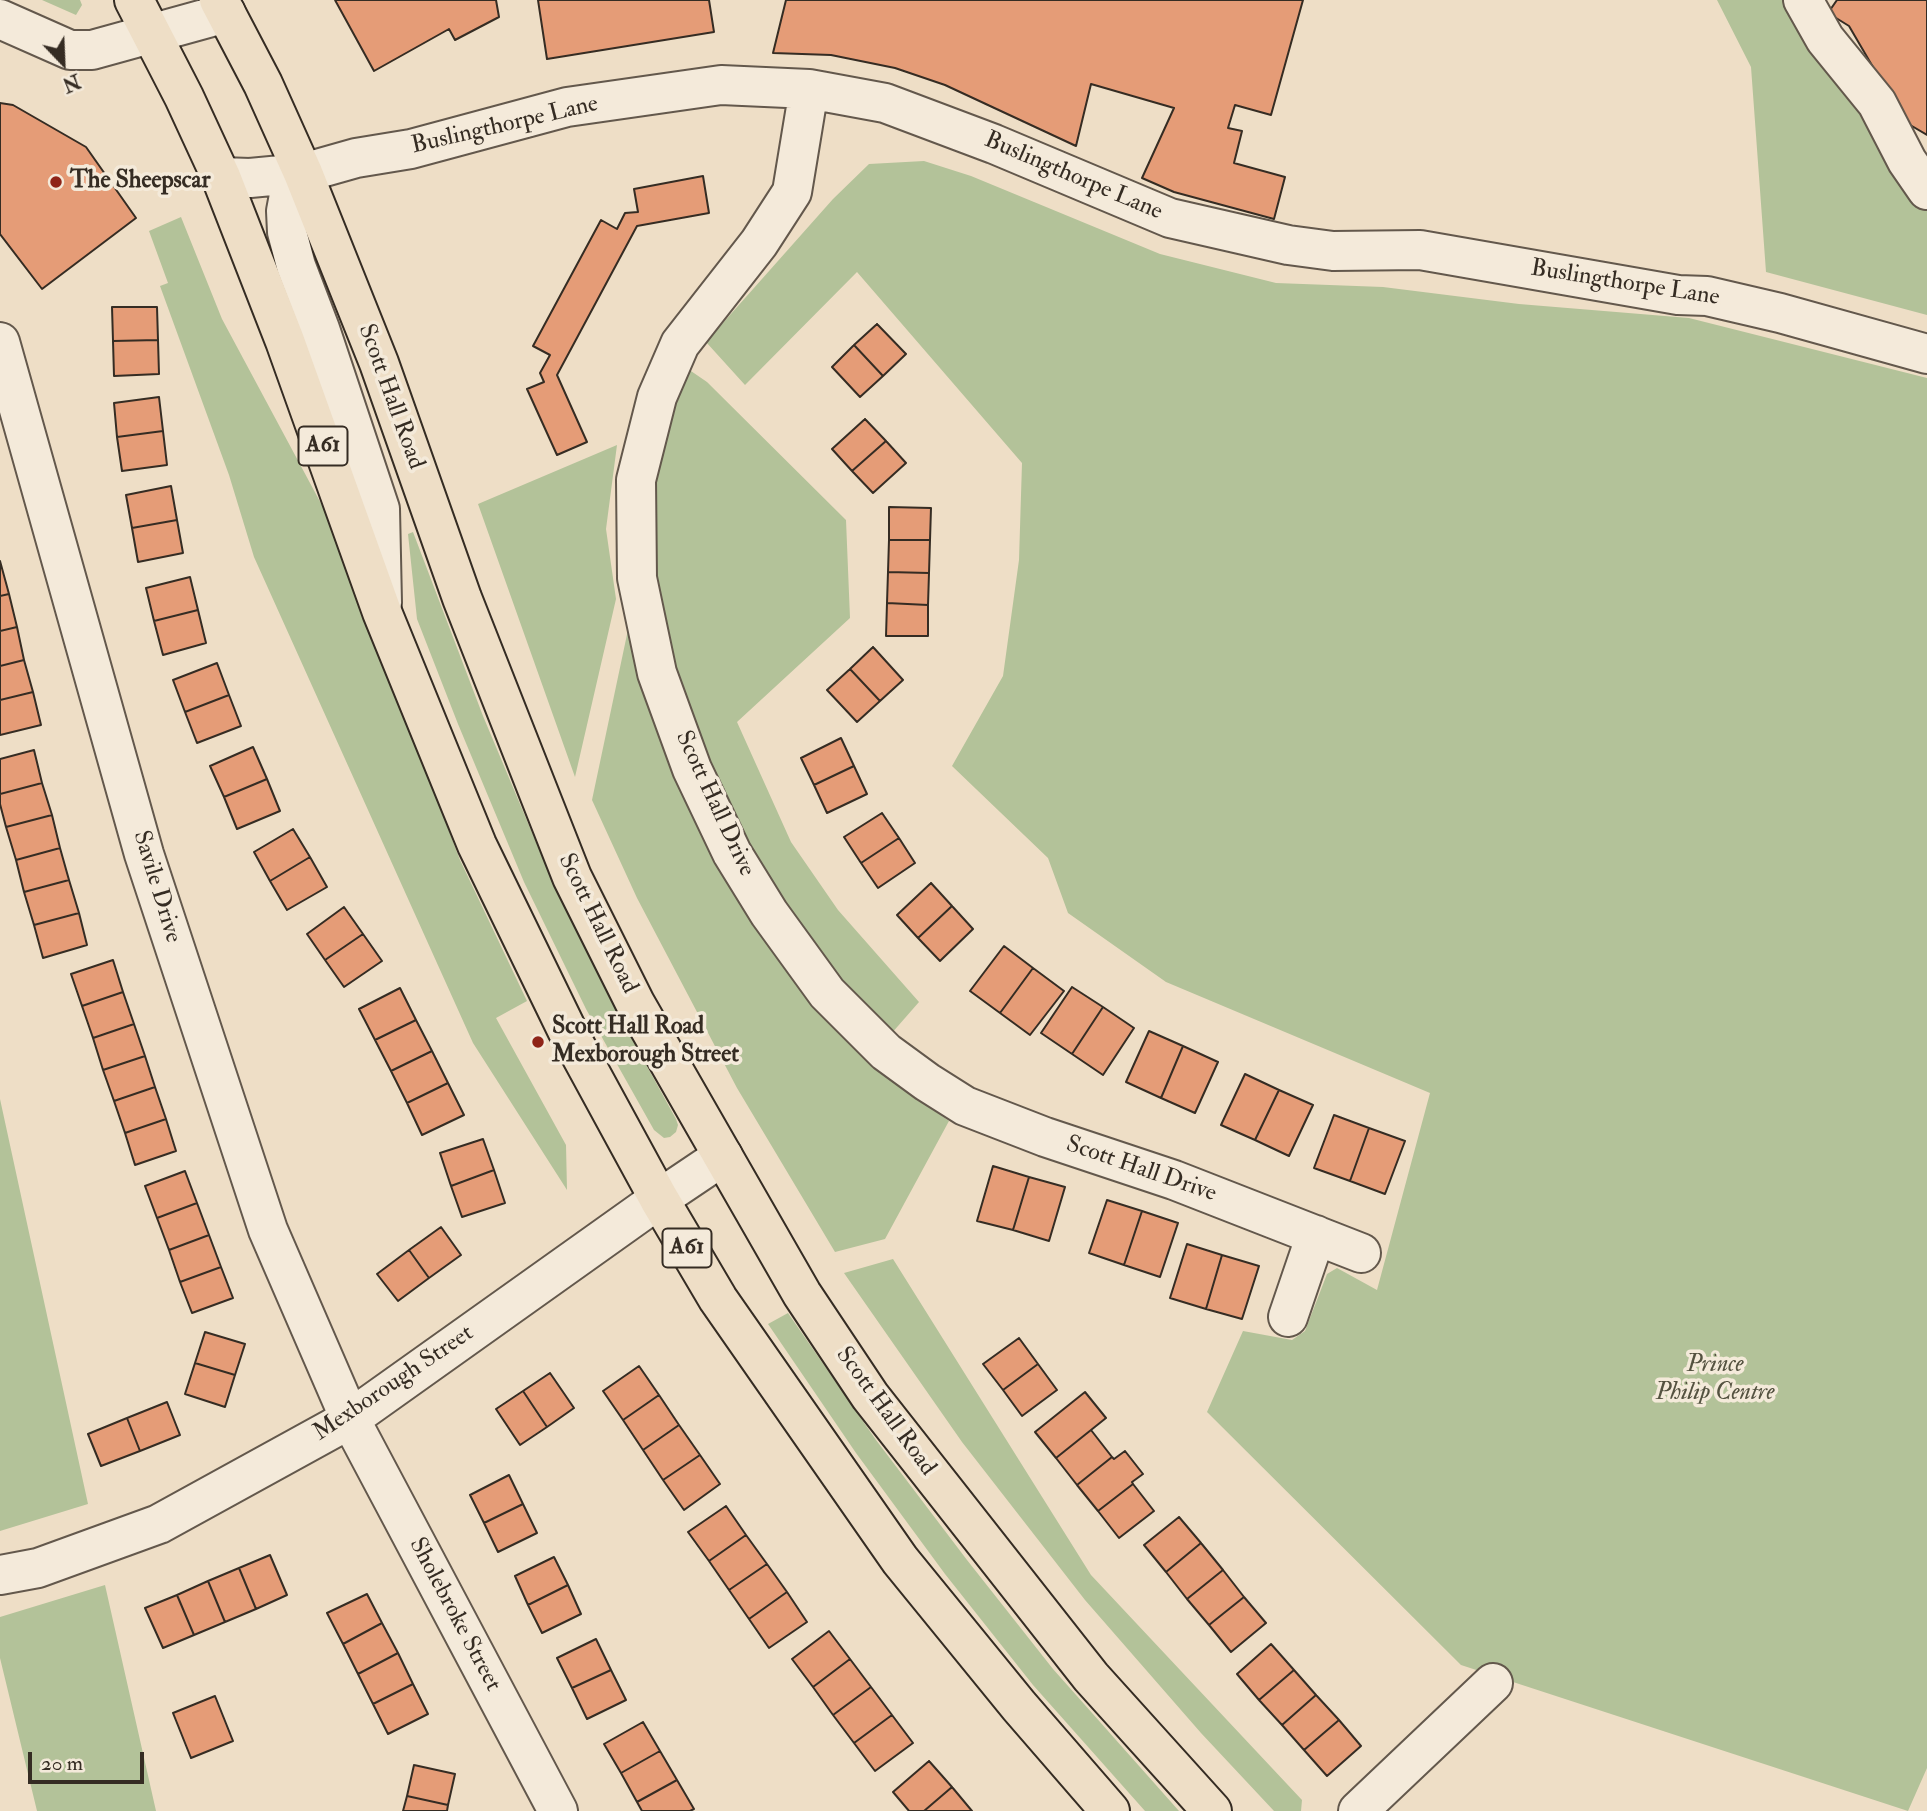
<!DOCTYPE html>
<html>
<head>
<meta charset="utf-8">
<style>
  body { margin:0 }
  #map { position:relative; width:1927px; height:1811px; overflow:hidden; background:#eedec6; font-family:"IM FELL Double Pica",serif }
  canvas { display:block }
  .north { position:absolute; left:28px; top:28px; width:70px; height:70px; -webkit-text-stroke:5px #f4eada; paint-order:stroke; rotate:157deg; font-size:19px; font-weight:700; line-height:28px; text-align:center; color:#352c23 }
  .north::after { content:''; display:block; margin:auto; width:24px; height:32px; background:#352c23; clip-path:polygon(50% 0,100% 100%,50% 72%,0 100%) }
  .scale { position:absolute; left:28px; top:1752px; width:116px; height:32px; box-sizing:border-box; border:4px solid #352c23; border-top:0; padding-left:9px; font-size:21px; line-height:24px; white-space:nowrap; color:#352c23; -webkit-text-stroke:5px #f4eada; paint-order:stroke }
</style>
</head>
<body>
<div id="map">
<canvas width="1927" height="1811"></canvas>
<div class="north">N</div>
<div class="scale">20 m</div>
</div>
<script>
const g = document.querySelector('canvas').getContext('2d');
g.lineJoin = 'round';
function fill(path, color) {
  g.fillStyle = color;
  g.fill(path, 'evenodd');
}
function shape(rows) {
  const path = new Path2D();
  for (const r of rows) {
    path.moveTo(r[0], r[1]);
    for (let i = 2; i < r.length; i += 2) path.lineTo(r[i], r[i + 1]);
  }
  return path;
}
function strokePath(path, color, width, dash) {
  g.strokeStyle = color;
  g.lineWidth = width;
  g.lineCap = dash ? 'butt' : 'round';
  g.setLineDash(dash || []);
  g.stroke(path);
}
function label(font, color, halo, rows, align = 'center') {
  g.font = font + ' "IM FELL Double Pica",serif';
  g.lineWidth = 7;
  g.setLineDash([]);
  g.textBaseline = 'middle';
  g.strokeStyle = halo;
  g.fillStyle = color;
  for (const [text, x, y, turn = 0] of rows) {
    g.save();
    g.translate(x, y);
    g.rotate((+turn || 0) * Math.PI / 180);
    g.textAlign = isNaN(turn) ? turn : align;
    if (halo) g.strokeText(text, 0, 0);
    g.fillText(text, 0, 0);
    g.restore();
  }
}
fill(shape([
  [42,0,80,0,82,5,76,15],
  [1717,0,1792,0,1927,187,1927,315,1766,272,1751,67],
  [924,161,971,176,1160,254,1276,283,1383,287,1519,304,1689,318,1927,378,1927,1768,1908,1811,1461,1665,1207,1412,1243,1331,1292,1340,1305,1331,1327,1274,1337,1268,1377,1290,1430,1093,1166,982,1068,913,1048,858,952,766,1003,676,1019,560,1022,463,857,272,745,385,706,342,833,199,869,164],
  [181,217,222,319,332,524,460,860,527,1001,496,1018,566,1145,567,1190,473,1043,254,557,229,475,160,286,168,283,149,231],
  [688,369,707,382,846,520,850,618,737,722,791,842,838,910,919,1002,891,1034,842,984,778,897,734,824,674,673,654,576,650,519,659,447,675,394],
  [617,445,606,529,616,599,575,777,478,504],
  [413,532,483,716,549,873,610,999,676,1119,678,1125,676,1132,670,1137,664,1138,654,1130,586,1009,524,882,458,724,417,619,408,534],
  [629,625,642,678,668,759,710,850,750,920,811,1001,876,1070,949,1121,885,1239,835,1252,737,1088,637,898,592,800],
  [0,1099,88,1504,0,1531],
  [893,1259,1091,1575,1302,1800,1301,1811,1274,1811,1201,1733,1085,1600,962,1442,844,1273],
  [788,1313,876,1440,967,1560,1053,1669,1179,1811,1145,1811,1033,1685,945,1574,856,1453,768,1324],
  [105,1585,156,1811,37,1811,0,1658,0,1617]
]), '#b3c299');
const building = shape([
  [335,0,496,0,499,17,455,40,449,29,374,71,335,0],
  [538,0,709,0,714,32,547,59,538,0],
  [786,0,1303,0,1271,115,1235,105,1228,128,1242,131,1234,163,1285,177,1274,219,1174,192,1142,178,1174,108,1091,84,1076,146,945,85,895,68,831,55,773,53,786,0],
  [1837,0,1927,0,1927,135,1905,122,1849,26,1828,13,1837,0],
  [0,103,13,105,86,147,136,218,42,289,0,234,0,103],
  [703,176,709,213,637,226,557,375,587,442,557,455,527,389,544,382,540,373,550,355,533,346,601,220,617,229,625,213,638,212,634,189,703,176],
  [112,307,157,307,158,340,113,341,112,307],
  [877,324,906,354,883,376,854,345,877,324],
  [158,340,159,374,114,376,113,341,158,340],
  [854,345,883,376,860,397,832,367,854,345],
  [159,397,163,431,117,437,114,403,159,397],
  [865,419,886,441,852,471,832,449,865,419],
  [163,431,167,465,122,471,117,437,163,431],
  [886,441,906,463,873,493,852,471,886,441],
  [171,486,177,520,132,528,126,495,171,486],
  [889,507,931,508,930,540,889,540,889,507],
  [177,520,183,553,138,562,132,528,177,520],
  [889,540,930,540,929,573,888,572,889,540],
  [0,561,9,594,0,596,0,561],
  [888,572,929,573,928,605,887,603,888,572],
  [190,577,198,610,154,621,146,588,190,577],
  [9,594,17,627,0,631,0,596,9,594],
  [887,603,928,605,928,636,886,636,887,603],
  [198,610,206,643,163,655,154,621,198,610],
  [17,627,24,660,0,666,0,631,17,627],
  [873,647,903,680,880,701,850,669,873,647],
  [24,660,33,692,0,700,0,666,24,660],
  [217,663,229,695,185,712,173,680,217,663],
  [850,669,880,701,857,722,827,690,850,669],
  [33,692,41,725,0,735,0,700,33,692],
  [229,695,241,726,197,743,185,712,229,695],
  [841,738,854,766,814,785,801,758,841,738],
  [253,747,267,779,224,797,210,766,253,747],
  [34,750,42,783,0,794,0,759,34,750],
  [854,766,867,794,827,813,814,785,854,766],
  [267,779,280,811,237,829,224,797,267,779],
  [42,783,52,815,6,827,0,804,0,794,42,783],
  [882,813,899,838,861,863,844,837,882,813],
  [52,815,60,848,16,860,6,827,52,815],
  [293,829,310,857,270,881,254,852,293,829],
  [899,838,915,863,878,888,861,863,899,838],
  [60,848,69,880,24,892,16,860,60,848],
  [310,857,327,887,287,910,270,881,310,857],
  [69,880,79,913,34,925,24,892,69,880],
  [931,883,952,906,918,938,897,915,931,883],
  [952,906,973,929,940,961,918,938,952,906],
  [344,907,363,934,325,960,307,934,344,907],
  [79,913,87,945,43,958,34,925,79,913],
  [363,934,382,961,344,987,325,960,363,934],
  [1004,946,1033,968,1000,1013,970,991,1004,946],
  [113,960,123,992,82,1006,71,974,113,960],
  [1033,968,1064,991,1030,1035,1000,1013,1033,968],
  [1072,987,1103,1007,1072,1054,1041,1033,1072,987],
  [400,988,416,1020,375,1040,359,1009,400,988],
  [123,992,134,1024,93,1038,82,1006,123,992],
  [1103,1007,1134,1028,1103,1075,1072,1054,1103,1007],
  [416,1020,432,1051,391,1071,375,1040,416,1020],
  [134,1024,145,1056,103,1070,93,1038,134,1024],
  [1149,1031,1183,1046,1161,1098,1126,1082,1149,1031],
  [1183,1046,1218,1062,1195,1113,1161,1098,1183,1046],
  [432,1051,448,1083,407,1103,391,1071,432,1051],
  [145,1056,155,1087,114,1101,103,1070,145,1056],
  [1245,1074,1279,1090,1255,1140,1221,1125,1245,1074],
  [448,1083,464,1115,422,1135,407,1103,448,1083],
  [155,1087,166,1119,125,1133,114,1101,155,1087],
  [1279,1090,1313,1105,1289,1156,1255,1140,1279,1090],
  [1334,1115,1369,1128,1350,1181,1314,1168,1334,1115],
  [166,1119,176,1151,135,1165,125,1133,166,1119],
  [1369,1128,1405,1141,1385,1194,1350,1181,1369,1128],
  [483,1139,494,1170,451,1186,440,1153,483,1139],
  [993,1166,1029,1177,1013,1230,977,1221,993,1166],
  [494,1170,505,1203,462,1217,451,1186,494,1170],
  [185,1171,197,1203,157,1218,145,1186,185,1171],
  [1029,1177,1065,1187,1049,1241,1013,1230,1029,1177],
  [1107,1200,1142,1211,1124,1265,1089,1253,1107,1200],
  [197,1203,209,1235,169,1250,157,1218,197,1203],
  [1142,1211,1178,1223,1160,1277,1124,1265,1142,1211],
  [441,1227,461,1255,429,1278,409,1250,441,1227],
  [209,1235,221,1267,180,1282,169,1250,209,1235],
  [1187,1244,1222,1255,1206,1309,1170,1298,1187,1244],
  [409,1250,429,1278,398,1301,377,1274,409,1250],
  [1222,1255,1259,1266,1242,1319,1206,1309,1222,1255],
  [221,1267,233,1298,192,1313,180,1282,221,1267],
  [205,1332,245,1344,235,1375,195,1363,205,1332],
  [1019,1338,1038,1364,1003,1390,983,1364,1019,1338],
  [195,1363,235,1375,225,1407,185,1394,195,1363],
  [1038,1364,1057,1390,1022,1416,1003,1390,1038,1364],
  [639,1366,659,1395,623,1420,603,1391,639,1366],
  [550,1373,574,1408,547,1427,523,1391,550,1373],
  [523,1391,547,1427,520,1445,496,1409,523,1391],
  [1085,1392,1106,1418,1056,1458,1035,1432,1085,1392],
  [659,1395,679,1425,643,1450,623,1420,659,1395],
  [167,1402,180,1435,140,1451,127,1418,167,1402],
  [127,1418,140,1451,101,1466,88,1434,127,1418],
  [679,1425,700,1455,663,1480,643,1450,679,1425],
  [1091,1430,1112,1457,1077,1485,1056,1458,1091,1430],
  [1125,1451,1143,1474,1132,1482,1133,1484,1098,1511,1077,1485,1112,1457,1114,1459,1125,1451],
  [700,1455,720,1484,684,1510,663,1480,700,1455],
  [509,1475,523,1504,484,1523,470,1495,509,1475],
  [1133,1484,1154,1511,1119,1538,1098,1511,1133,1484],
  [523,1504,537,1533,498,1552,484,1523,523,1504],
  [726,1506,746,1535,709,1561,688,1532,726,1506],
  [1179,1517,1201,1543,1166,1572,1144,1545,1179,1517],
  [746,1535,767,1564,729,1590,709,1561,746,1535],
  [1201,1543,1223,1570,1187,1599,1166,1572,1201,1543],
  [270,1555,287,1595,256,1609,239,1568,270,1555],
  [554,1557,568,1585,528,1605,515,1576,554,1557],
  [767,1564,787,1592,749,1619,729,1590,767,1564],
  [239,1568,256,1609,225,1622,208,1581,239,1568],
  [1223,1570,1244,1597,1209,1625,1187,1599,1223,1570],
  [208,1581,225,1622,194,1635,177,1595,208,1581],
  [568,1585,581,1614,542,1633,528,1605,568,1585],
  [787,1592,807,1622,769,1648,749,1619,787,1592],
  [367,1594,382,1623,343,1644,327,1613,367,1594],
  [177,1595,194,1635,163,1648,145,1608,177,1595],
  [1244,1597,1266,1623,1231,1652,1209,1625,1244,1597],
  [382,1623,398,1653,358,1674,343,1644,382,1623],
  [829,1631,850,1659,813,1687,792,1659,829,1631],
  [596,1639,611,1670,572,1688,557,1658,596,1639],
  [1271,1644,1294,1670,1259,1700,1237,1674,1271,1644],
  [398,1653,413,1684,373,1704,358,1674,398,1653],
  [850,1659,871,1687,833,1715,813,1687,850,1659],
  [611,1670,626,1700,587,1719,572,1688,611,1670],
  [1294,1670,1316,1695,1282,1725,1259,1700,1294,1670],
  [413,1684,428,1714,388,1734,373,1704,413,1684],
  [871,1687,892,1715,854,1743,833,1715,871,1687],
  [1316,1695,1339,1720,1304,1750,1282,1725,1316,1695],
  [215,1696,233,1741,191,1758,173,1713,215,1696],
  [892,1715,913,1743,875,1771,854,1743,892,1715],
  [1339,1720,1361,1746,1327,1776,1304,1750,1339,1720],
  [643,1722,660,1751,621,1773,604,1744,643,1722],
  [660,1751,677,1780,637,1802,621,1773,660,1751],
  [929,1761,952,1787,924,1811,909,1811,893,1792,929,1761],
  [414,1765,455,1774,448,1805,407,1796,414,1765],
  [677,1780,694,1809,690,1811,642,1811,637,1802,677,1780],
  [952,1787,972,1811,924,1811,952,1787],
  [407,1796,448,1805,447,1811,403,1811,407,1796]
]);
fill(building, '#e59c77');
strokePath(building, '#352c23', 2);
const minor = shape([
  [1803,0,1825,39,1877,103,1907,161,1927,190],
  [0,19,70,50,92,50,226,13],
  [809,89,792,192,759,243,680,344,657,397,636,480,637,578,657,673,692,769,732,853,769,913,827,993,886,1052,927,1082,965,1106,1045,1137,1174,1180,1361,1253],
  [303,173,289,195,286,211,287,232,296,266,320,329,380,509,382,603],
  [221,177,250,178,303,173,356,158,411,149,567,107,721,85,809,89,885,103,994,144,1170,218,1288,245,1333,251,1420,250,1678,295,1707,296,1780,313,1927,354],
  [0,342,144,854,268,1230,350,1419,558,1811],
  [1288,1317,1316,1235],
  [0,1575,38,1568,159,1524,350,1419,659,1199,723,1156],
  [1358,1811,1493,1683]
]);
const highway = shape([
  [134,0,184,97,221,177,285,341,382,612,477,845,567,1030,659,1199,718,1299,900,1560,1019,1706,1110,1811],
  [219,0,263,84,303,173,379,363,462,598,572,877,635,1003,802,1294,870,1396,1091,1677,1212,1811]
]);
strokePath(minor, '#63584c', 42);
strokePath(highway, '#352c23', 42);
strokePath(minor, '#f4eada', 38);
strokePath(highway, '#eedec6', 38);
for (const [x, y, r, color] of [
  [56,182,7,"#8f2418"],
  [538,1042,7,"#8f2418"]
]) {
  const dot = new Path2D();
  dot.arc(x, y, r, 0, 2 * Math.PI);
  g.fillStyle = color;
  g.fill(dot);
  strokePath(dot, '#f4eada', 2.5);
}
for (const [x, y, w] of [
  [323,446,49],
  [687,1248,49]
]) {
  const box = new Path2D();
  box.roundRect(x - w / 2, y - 19.5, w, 39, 5);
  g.fillStyle = '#f4eada';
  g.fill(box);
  strokePath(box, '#352c23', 2);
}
label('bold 23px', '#352c23', null, [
  ["A61",323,446],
  ["A61",687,1248]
]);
label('24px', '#352c23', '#f4eada', [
  ["Buslingthorpe Lane",505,126,-13],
  ["Buslingthorpe Lane",1073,177,23],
  ["Buslingthorpe Lane",1625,284,9],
  ["Scott Hall Road",390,397,70],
  ["Scott Hall Drive",714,804,65],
  ["Savile Drive",156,887,73],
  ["Scott Hall Road",597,924,64],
  ["Scott Hall Drive",1141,1170,19],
  ["Mexborough Street",394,1384,-34],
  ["Scott Hall Road",885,1412,54],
  ["Sholebroke Street",454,1615,62]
]);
label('bold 24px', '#352c23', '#f4eada', [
  ["The Sheepscar",70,182],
  ["Scott Hall Road",552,1028],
  ["Mexborough Street",552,1056]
], 'left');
label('italic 24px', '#545240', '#f4eada', [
  ["Prince",1715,1366],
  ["Philip Centre",1715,1394]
]);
</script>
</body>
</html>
